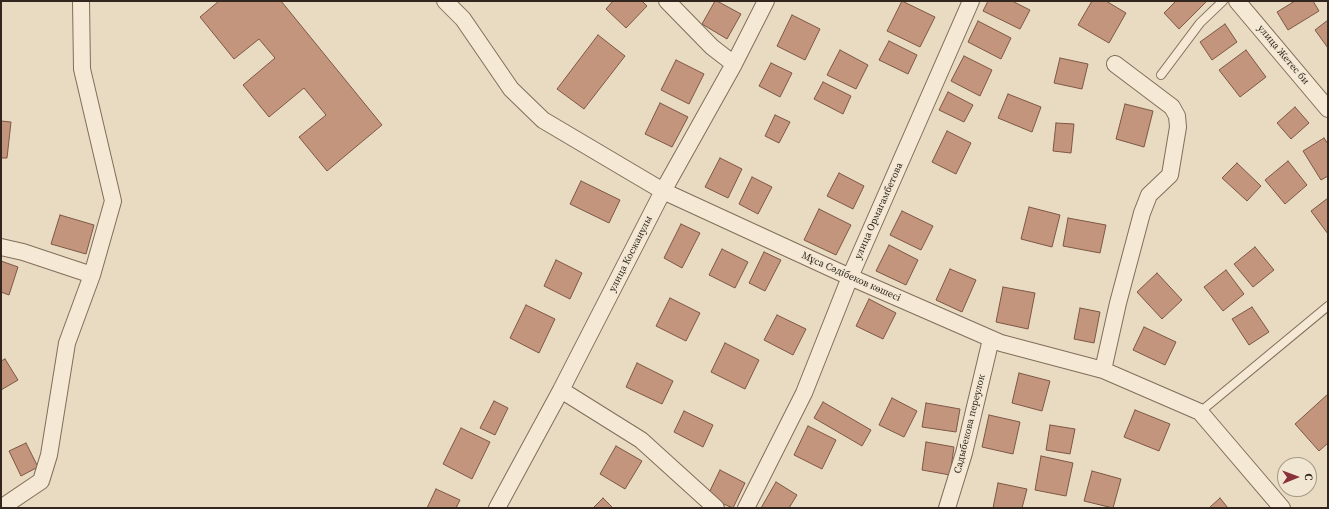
<!DOCTYPE html>
<html>
<head>
<meta charset="utf-8">
<style>
  body { margin:0 }
  #map { position:relative; width:1329px; height:509px; overflow:hidden; background:#e9dbc2; font-family:"Source Serif 4",serif }
  canvas { display:block }
  .frame { position:absolute; inset:0; border:2px solid #32261e; pointer-events:none }
  .north { position:absolute; left:1277px; top:457px; width:40px; height:40px; box-sizing:border-box; background:#f1e6d1; border:1px solid #a59989; border-radius:50%; rotate:89deg; font-size:11px; font-weight:700; line-height:16px; text-align:center; color:#32261e }
  .north::after { content:''; display:block; margin:auto; width:14px; height:18px; background:#893239; clip-path:polygon(50% 0,100% 100%,50% 72%,0 100%) }
</style>
</head>
<body>
<div id="map">
<canvas width="1329" height="509"></canvas>
<div class="frame"></div>
<div class="north">С</div>
</div>
<script>
const g = document.querySelector('canvas').getContext('2d');
g.lineJoin = 'round';
function fill(path, color) {
  g.fillStyle = color;
  g.fill(path, 'evenodd');
}
function shape(rows) {
  const path = new Path2D();
  for (const r of rows) {
    path.moveTo(r[0], r[1]);
    for (let i = 2; i < r.length; i += 2) path.lineTo(r[i], r[i + 1]);
  }
  return path;
}
function strokePath(path, color, width, dash) {
  g.strokeStyle = color;
  g.lineWidth = width;
  g.lineCap = dash ? 'butt' : 'round';
  g.setLineDash(dash || []);
  g.stroke(path);
}
function label(font, color, halo, rows, align = 'center') {
  g.font = font + ' "Source Serif 4",serif';
  g.lineWidth = 3;
  g.setLineDash([]);
  g.textBaseline = 'middle';
  g.strokeStyle = halo;
  g.fillStyle = color;
  for (const [text, x, y, turn = 0] of rows) {
    g.save();
    g.translate(x, y);
    g.rotate((+turn || 0) * Math.PI / 180);
    g.textAlign = isNaN(turn) ? turn : align;
    if (halo) g.strokeText(text, 0, 0);
    g.fillText(text, 0, 0);
    g.restore();
  }
}
const building = shape([
  [219,1,281,1,382,125,327,171,299,137,326,115,304,88,269,117,243,85,275,58,259,39,234,59,200,17,219,1],
  [613,1,642,1,647,6,626,28,606,9,613,1],
  [715,1,717,1,741,14,727,39,702,24,715,1],
  [902,1,935,17,920,47,887,31,902,1],
  [988,1,1012,1,1030,10,1020,29,983,11,988,1],
  [1092,1,1106,1,1126,13,1109,43,1078,25,1092,1],
  [1176,1,1207,1,1179,29,1164,13,1176,1],
  [1295,1,1313,1,1319,11,1288,30,1277,12,1295,1],
  [792,15,820,29,805,60,777,46,792,15],
  [1328,20,1328,48,1315,30,1328,20],
  [978,21,1011,38,1001,59,968,42,978,21],
  [1225,24,1237,42,1212,60,1200,42,1225,24],
  [598,35,625,56,584,109,557,89,598,35],
  [889,41,917,55,908,74,879,60,889,41],
  [840,50,868,65,856,89,827,75,840,50],
  [1246,50,1266,77,1240,97,1219,70,1246,50],
  [964,56,992,70,980,96,951,81,964,56],
  [1060,58,1088,64,1082,89,1054,83,1060,58],
  [676,60,704,74,689,104,661,90,676,60],
  [771,63,792,73,780,97,759,86,771,63],
  [823,82,851,96,843,114,814,99,823,82],
  [948,92,973,105,964,122,939,110,948,92],
  [1008,94,1041,107,1032,132,998,118,1008,94],
  [660,103,688,117,672,147,645,134,660,103],
  [1125,104,1153,111,1144,147,1116,139,1125,104],
  [1295,107,1309,123,1291,139,1277,123,1295,107],
  [775,115,790,122,779,143,765,136,775,115],
  [1,121,11,122,7,158,1,158,1,121],
  [1056,123,1074,124,1071,153,1053,151,1056,123],
  [947,131,971,143,956,174,932,162,947,131],
  [1324,138,1328,144,1328,176,1321,180,1303,151,1324,138],
  [720,158,742,169,728,198,705,187,720,158],
  [1288,161,1307,185,1285,204,1265,180,1288,161],
  [1237,163,1261,186,1247,201,1222,178,1237,163],
  [839,173,864,186,853,209,827,196,839,173],
  [752,177,772,187,758,214,739,204,752,177],
  [581,181,620,200,609,223,570,204,581,181],
  [1328,198,1328,234,1311,211,1328,198],
  [1029,207,1060,215,1052,247,1021,239,1029,207],
  [819,209,851,225,836,255,804,240,819,209],
  [902,211,933,226,921,250,890,235,902,211],
  [60,215,94,225,86,254,51,244,60,215],
  [1068,218,1106,225,1100,253,1063,246,1068,218],
  [681,224,700,233,682,268,664,258,681,224],
  [889,245,918,260,906,285,876,271,889,245],
  [1255,247,1274,270,1253,287,1234,264,1255,247],
  [722,249,748,262,735,288,709,275,722,249],
  [764,252,781,260,765,291,749,283,764,252],
  [556,260,582,273,570,299,544,286,556,260],
  [1,261,18,267,9,295,1,292,1,261],
  [950,269,976,280,962,312,936,300,950,269],
  [1226,270,1244,294,1223,311,1204,287,1226,270],
  [1157,273,1182,300,1162,319,1137,292,1157,273],
  [1003,287,1035,293,1028,329,996,322,1003,287],
  [670,298,700,313,686,341,656,326,670,298],
  [869,299,896,313,883,339,856,326,869,299],
  [526,305,555,319,539,353,510,338,526,305],
  [1252,307,1269,332,1249,345,1232,319,1252,307],
  [1080,308,1100,312,1094,343,1074,339,1080,308],
  [777,315,806,329,793,355,764,340,777,315],
  [1144,327,1176,342,1165,365,1133,350,1144,327],
  [725,343,759,360,745,389,711,372,725,343],
  [5,359,18,380,1,390,1,361,5,359],
  [637,363,673,381,662,404,626,387,637,363],
  [1019,373,1050,381,1042,411,1012,403,1019,373],
  [1328,394,1328,443,1319,451,1295,424,1328,394],
  [892,398,917,411,904,437,879,425,892,398],
  [494,401,508,408,495,435,480,428,494,401],
  [823,402,871,430,862,446,814,418,823,402],
  [926,403,960,409,956,432,922,427,926,403],
  [1135,410,1170,424,1159,451,1124,437,1135,410],
  [684,411,713,425,703,447,674,432,684,411],
  [989,415,1020,422,1013,454,982,447,989,415],
  [1050,425,1075,429,1070,454,1046,450,1050,425],
  [808,426,836,440,822,469,794,455,808,426],
  [461,428,490,442,472,479,443,464,461,428],
  [926,442,954,447,950,475,922,470,926,442],
  [26,443,38,467,21,476,9,451,26,443],
  [616,446,642,461,625,489,600,474,616,446],
  [1041,456,1073,463,1066,496,1035,490,1041,456],
  [720,470,745,483,733,508,707,497,720,470],
  [1092,471,1121,479,1113,508,1084,501,1092,471],
  [776,482,797,495,789,508,761,508,776,482],
  [998,483,1027,489,1022,508,993,508,998,483],
  [436,489,460,500,456,508,427,508,436,489],
  [603,498,613,508,593,508,603,498],
  [1220,498,1228,508,1209,508,1220,498]
]);
fill(building, '#c3957c');
strokePath(building, '#7d5744', 1);
const service = shape([
  [1161,75,1200,23,1223,1],
  [1200,412,1328,306]
]);
const minor = shape([
  [445,1,463,19,511,89,543,120,663,191,850,277,1001,343,1103,370,1200,412,1282,508],
  [667,1,712,47,734,64],
  [1237,1,1328,109],
  [1,247,23,252,92,275],
  [1103,370,1118,303,1142,213,1149,195,1170,175,1178,127,1177,116,1172,107,1115,64],
  [561,390,641,440,716,508],
  [1,508,41,481,49,455,67,343,92,275,113,201,82,69,81,1],
  [497,508,561,390,663,191,734,64,766,1],
  [746,508,804,393,850,277,971,1],
  [947,508,964,453,991,339]
]);
strokePath(service, '#816d5b', 10);
strokePath(minor, '#816d5b', 18);
strokePath(service, '#f5e9d5', 8);
strokePath(minor, '#f5e9d5', 16);
label('10px', '#32261e', '#f1e6d1', [
  ["улица Жетес би",1283,55,50],
  ["улица Ормагамбетова",879,211,-66],
  ["улица Косжанулы",631,254,-63],
  ["Мұса Сәдібеков көшесі",851,277,24],
  ["Садыбекова переулок",970,424,-76]
]);
</script>
</body>
</html>
